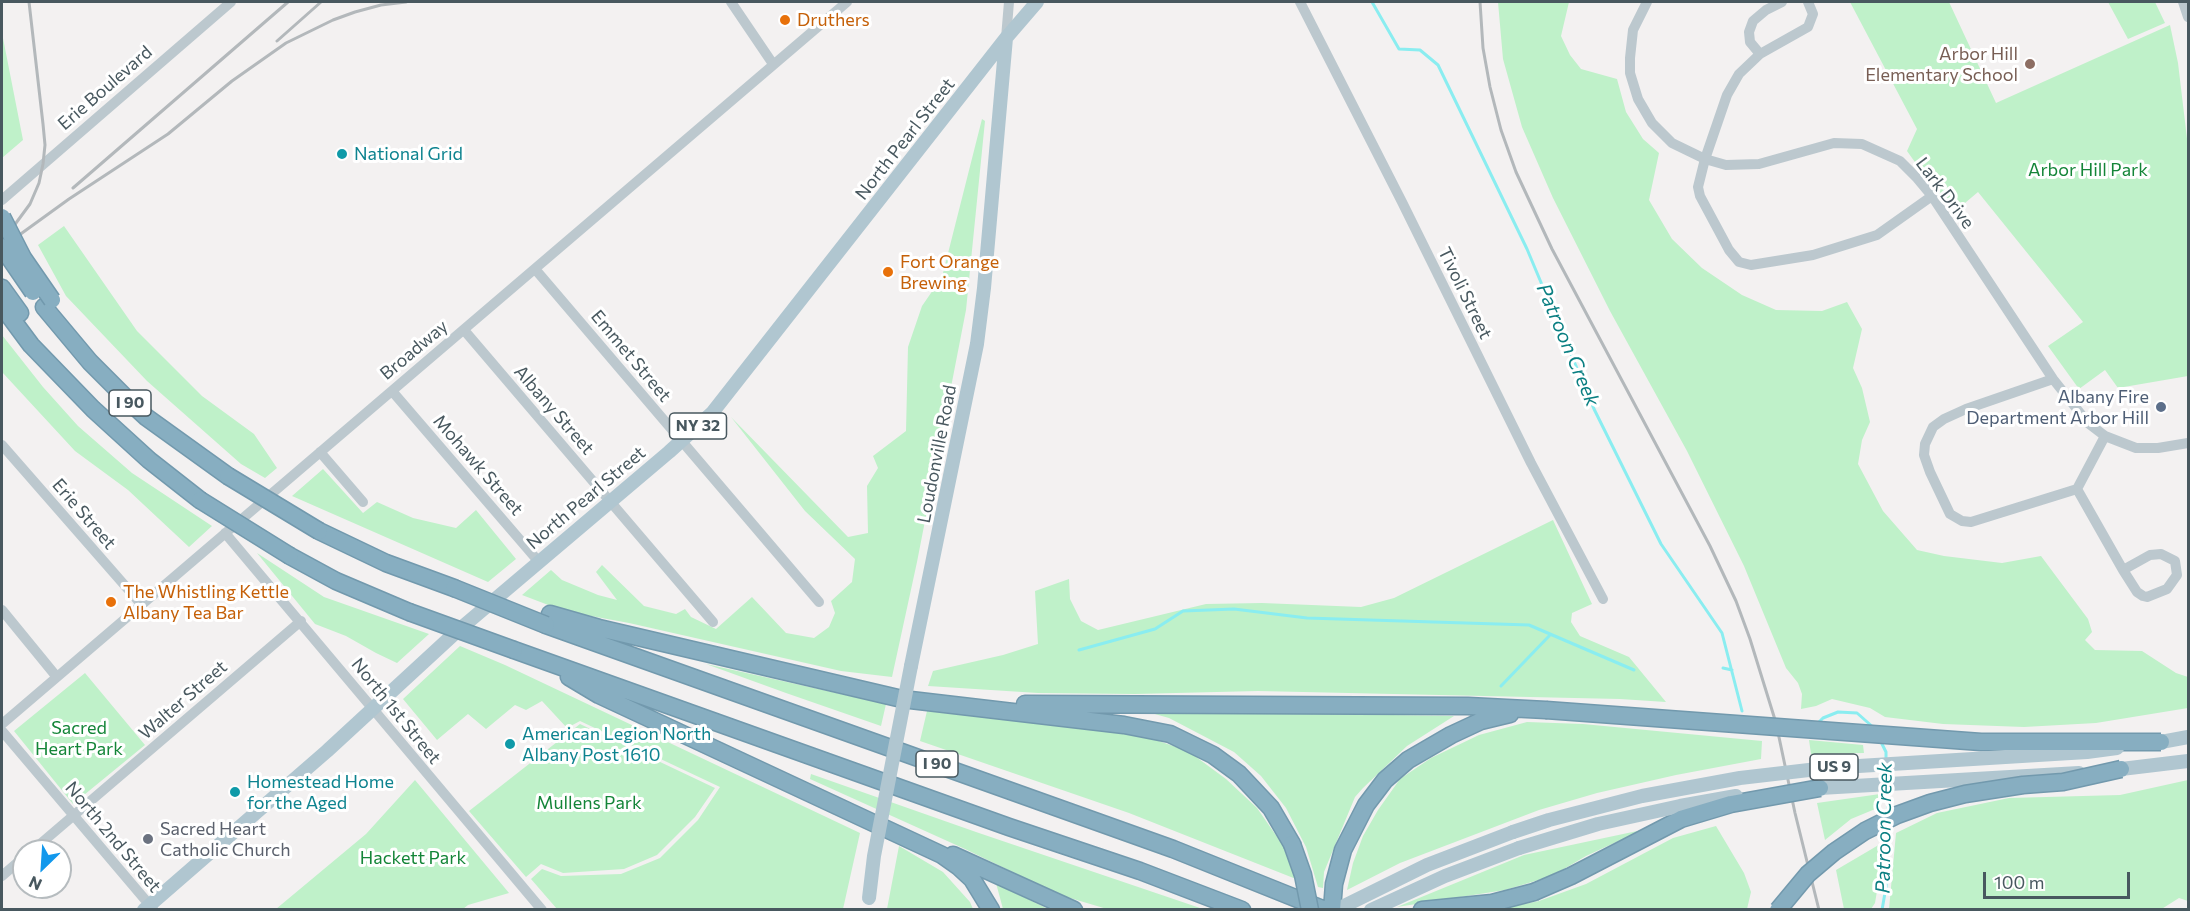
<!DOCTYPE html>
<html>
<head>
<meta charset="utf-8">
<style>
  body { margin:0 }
  #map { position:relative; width:2190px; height:911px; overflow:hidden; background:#f3f1f1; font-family:Commissioner,sans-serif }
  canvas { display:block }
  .frame { position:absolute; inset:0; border:3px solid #48585f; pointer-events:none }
  .north { position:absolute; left:12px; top:839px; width:60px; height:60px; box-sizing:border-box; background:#fff; border:2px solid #b6bcbf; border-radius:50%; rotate:205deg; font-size:16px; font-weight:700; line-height:24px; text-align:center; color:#48585f }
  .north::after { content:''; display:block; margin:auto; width:21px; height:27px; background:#1298ec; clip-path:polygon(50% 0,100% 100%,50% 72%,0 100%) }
  .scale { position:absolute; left:1983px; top:872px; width:147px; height:27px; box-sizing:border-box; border:3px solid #48585f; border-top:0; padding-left:8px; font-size:18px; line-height:21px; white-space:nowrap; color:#48585f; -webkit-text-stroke:4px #fff; paint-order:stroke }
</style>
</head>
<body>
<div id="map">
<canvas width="2190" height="911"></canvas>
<div class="frame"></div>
<div class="north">N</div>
<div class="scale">100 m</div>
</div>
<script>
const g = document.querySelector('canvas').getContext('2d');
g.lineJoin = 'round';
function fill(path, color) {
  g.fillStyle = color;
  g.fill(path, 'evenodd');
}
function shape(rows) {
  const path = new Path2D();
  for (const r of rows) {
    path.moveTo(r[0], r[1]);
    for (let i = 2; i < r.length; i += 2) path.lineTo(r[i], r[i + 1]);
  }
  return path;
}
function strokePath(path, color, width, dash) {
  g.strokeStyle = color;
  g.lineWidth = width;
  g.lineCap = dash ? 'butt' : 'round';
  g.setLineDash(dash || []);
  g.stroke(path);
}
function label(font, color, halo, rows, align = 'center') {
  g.font = font + ' Commissioner,sans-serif';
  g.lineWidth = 6;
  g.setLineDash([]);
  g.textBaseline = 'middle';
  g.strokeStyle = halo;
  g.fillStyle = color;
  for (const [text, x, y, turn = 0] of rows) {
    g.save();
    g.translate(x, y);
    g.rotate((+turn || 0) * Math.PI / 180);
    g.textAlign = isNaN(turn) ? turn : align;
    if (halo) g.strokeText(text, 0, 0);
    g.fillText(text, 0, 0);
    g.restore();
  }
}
fill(shape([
  [1498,2,1569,2,1561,36,1570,55,1581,69,1617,79,1626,112,1643,139,1659,153,1649,200,1672,239,1702,268,1742,295,1776,310,1822,311,1847,302,1862,329,1853,368,1862,388,1870,422,1862,440,1858,464,1883,511,1917,550,1944,556,2002,563,2041,556,2088,619,2092,632,2085,640,2095,650,2142,651,2176,673,2188,677,2188,708,2096,723,2024,727,1943,724,1885,717,1870,708,1832,699,1816,706,1801,709,1802,694,1798,683,1786,668,1744,566,1687,451,1610,311,1553,198,1522,127,1503,59],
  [1850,2,1949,2,1996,103,2170,25,2178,63,2188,147,2188,376,2118,388,2105,370,2079,389,2048,346,2083,322,1978,192,1952,214,1907,151,1917,129],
  [2108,2,2155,2,2165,23,2128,39],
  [2,33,23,140,2,158],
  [982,119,985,121,966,310,917,562,892,677,841,671,629,623,564,611,522,595,551,570,562,580,598,595,617,600,596,572,602,565,644,606,676,614,685,609,691,617,716,629,752,597,786,633,814,638,829,627,835,613,831,601,852,582,855,559,805,511,731,417,848,537,868,533,867,486,878,468,873,456,906,431,908,347,922,306,942,277],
  [64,226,137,331,202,396,254,434,277,468,265,478,241,464,147,381,66,296,38,245],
  [2,335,43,387,78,426,132,473,212,526,189,547,128,490,75,451,2,372],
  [323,469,363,513,377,502,413,518,456,528,476,510,516,559,488,582,292,496],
  [1553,520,1592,604,1572,613,1571,622,1580,636,1629,657,1666,702,1620,699,1258,691,1135,694,1038,693,928,686,933,671,1003,655,1038,644,1035,591,1069,579,1070,599,1081,621,1098,630,1206,604,1262,603,1361,607,1394,598],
  [257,553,324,597,429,634,397,663,376,653,346,636,315,624],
  [460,646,505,665,860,833,843,909,557,909,531,879,542,869,561,876,621,874,660,858,698,820,720,787,580,721,567,728,542,701,526,710,515,705,486,729,468,714,437,740,403,699],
  [706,664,886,704,881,726,786,693],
  [85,673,145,745,73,804,14,731],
  [927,711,1141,735,1188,751,1226,779,1257,808,1282,844,1296,879,1129,813,920,741],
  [1144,711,1454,716,1407,746,1363,788,1355,797,1324,872,1323,888,1318,887,1306,847,1286,808,1261,776,1234,752,1169,718],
  [1527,722,1583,724,1762,741,1761,759,1676,775,1597,793,1539,810,1400,863,1347,890,1353,863,1363,836,1378,810,1400,779,1431,758,1479,735],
  [580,724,715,788,695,817,657,855,624,869,563,873,541,864,526,877,469,811],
  [1809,740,1863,745,1864,753,1811,754],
  [811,774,976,832,1203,909,1107,909,1060,895,965,849,810,779],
  [415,780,509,893,468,905,463,909,276,909,366,834],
  [2188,780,2188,901,2179,898,2160,910,1889,909,1896,833,1937,813,2009,798,2120,795],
  [1880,794,1880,807,1851,819,1825,840,1817,803],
  [1716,826,1744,873,1751,892,1747,909,1503,908,1539,901,1586,884,1673,838],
  [1642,830,1586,856,1552,876,1505,890,1397,907,1524,855],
  [1882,843,1879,879,1875,903,1871,909,1844,909,1836,870],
  [899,846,943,872,970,902,973,909,887,909],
  [996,883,1048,909,1003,909]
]), '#bff1c9');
strokePath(shape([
  [1372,2,1399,49,1420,50,1438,65,1527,249,1594,409,1661,544,1722,633,1742,711],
  [1079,650,1155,629,1183,611,1234,609,1307,618,1529,625,1634,670],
  [1723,668,1732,670],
  [1501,686,1550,635],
  [1818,723,1823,718,1838,712,1857,713,1874,728],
  [1881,742,1886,752,1886,761],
  [1887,789,1888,812],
  [1882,910,1886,887,1888,825]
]), '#8aedf0', 3);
const highway = shape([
  [2,288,20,313],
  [2,306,31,345,93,409,149,460,200,500],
  [44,307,90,362,132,404,146,417,228,476],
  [319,531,386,563,454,588],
  [290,556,336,581,409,612],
  [550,614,599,628,902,699,1124,725,1170,734,1213,755,1239,774,1271,808,1292,844],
  [546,625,1173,849,1325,910],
  [514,650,1009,827,1140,871,1242,910],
  [569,677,599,695,942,855,959,867,972,879,991,910],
  [1025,704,1468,706,1546,710],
  [953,855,1074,910],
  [1332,910,1334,884,1343,850,1366,805,1385,780,1408,760,1451,735,1481,721,1510,714],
  [1422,910,1492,903,1534,892]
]);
strokePath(highway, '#7299ad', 19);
strokePath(shape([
  [731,2,773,64],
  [1300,2,1402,202,1531,463,1603,599],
  [1647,2,1633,30,1630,58,1630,73,1638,99,1652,123,1672,143,1705,159,1726,165,1759,164,1834,143,1862,144,1900,161,1917,178,1932,196,2053,379,2088,423,2105,436,2136,448,2158,448,2188,443],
  [1808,2,1813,14,1808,27,1760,54,1739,74,1727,95,1705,159,1698,187,1700,196,1729,250,1739,262,1751,265,1813,255,1877,235,1932,196],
  [2183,2,2188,17],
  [1006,38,1009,2],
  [1760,54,1750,42,1749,32,1753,21,1766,10,1782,2],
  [2,200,231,2],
  [535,269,819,602],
  [464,330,713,622],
  [2053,379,1966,409,1944,419,1933,427,1925,444,1924,455,1930,472,1950,514,1962,521,1971,522,2077,489,2105,436],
  [392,391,539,562],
  [2,445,141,604],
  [320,452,363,502],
  [2077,489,2123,570],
  [225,533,542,910],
  [2161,554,2175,561,2177,575,2167,589,2147,597,2143,596,2137,592,2123,570,2150,555,2161,554],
  [2,610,56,676],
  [2,724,847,2],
  [2,731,153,909],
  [32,851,301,621],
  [2,876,24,857]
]), '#bcc8ce', 10);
strokePath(shape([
  [911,666,977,344,984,288,1006,38],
  [2161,742,2188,737],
  [2113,770,2188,761],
  [1820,788,2079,773],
  [144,910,327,751,454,634,669,452,712,413,1006,38,1037,2],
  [1336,910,1427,865,1513,832],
  [1371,910,1445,876,1519,848]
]), '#b0c6d0', 14);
strokePath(highway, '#87aec1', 16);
strokePath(shape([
  [1480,2,1483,48,1490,87,1501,130,1516,172,1552,249,1710,546,1736,601,1750,639,1776,723,1795,813,1819,910],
  [277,41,321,2],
  [73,188,288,2],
  [11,241,69,199,168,134,232,81,286,43,333,20,355,12,381,5,406,2],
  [2,242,30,204,39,183,43,164,45,145,43,124,29,2]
]), '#b3b8bb', 3);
const highwayBridge = shape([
  [2,217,23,258,52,300],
  [2,247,33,292],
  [228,476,319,531],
  [200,500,290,556],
  [454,588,546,625],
  [409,612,514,650],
  [1546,710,1981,742,2161,742],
  [1292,844,1303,875,1310,910],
  [1534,892,1571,876,1681,819,1731,804,1820,788],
  [1778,910,1808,874,1834,852,1865,831,1897,815,1930,803,1965,794,2023,785,2063,782,2121,769]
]);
strokePath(highwayBridge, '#7299ad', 19, []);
strokePath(shape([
  [1513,832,1549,820,1642,796,1740,778,1826,768,2087,752,2117,748],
  [1519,848,1598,824,1680,806,1736,796],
  [869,898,874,856,911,666]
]), '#b0c6d0', 14);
strokePath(highwayBridge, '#87aec1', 16);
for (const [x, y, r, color] of [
  [785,20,6,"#e8710a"],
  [2030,64,6,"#8d6e63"],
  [342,154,6,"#0f9aa8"],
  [888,272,6,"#e8710a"],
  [2161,407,6,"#5c6f8a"],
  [111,602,6,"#e8710a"],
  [510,744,6,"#0f9aa8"],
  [235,792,6,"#0f9aa8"],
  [148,839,6,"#6b7280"]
]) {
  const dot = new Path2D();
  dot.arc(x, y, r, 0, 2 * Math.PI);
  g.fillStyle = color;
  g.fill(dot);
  strokePath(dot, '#fff', 2);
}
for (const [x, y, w] of [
  [130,403,42],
  [698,426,57],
  [937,764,42],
  [1834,767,48]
]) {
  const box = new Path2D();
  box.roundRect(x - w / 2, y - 13, w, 26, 4.5);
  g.fillStyle = '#fff';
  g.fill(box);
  strokePath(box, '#48585f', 1.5);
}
label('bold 16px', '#48585f', null, [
  ["I 90",130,403],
  ["NY 32",698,426],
  ["I 90",937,764],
  ["US 9",1834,767]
]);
label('18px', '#c56008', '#fff', [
  ["Druthers",797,20],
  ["Fort Orange",900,262],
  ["Brewing",900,283],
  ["The Whistling Kettle",123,592],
  ["Albany Tea Bar",123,613]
], 'left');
label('18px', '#785e54', '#fff', [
  ["Arbor Hill",2018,54],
  ["Elementary School",2018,75]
], 'right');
label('18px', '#48585f', '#fff', [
  ["Erie Boulevard",105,88,-41],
  ["North Pearl Street",905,139,-52],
  ["Lark Drive",1945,193,53],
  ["Tivoli Street",1465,293,64],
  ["Broadway",414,350,-40],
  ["Emmet Street",631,356,50],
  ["Albany Street",554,410,49],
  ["Loudonville Road",937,454,-79],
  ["Mohawk Street",478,465,49],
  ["North Pearl Street",586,498,-40],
  ["Erie Street",84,514,49],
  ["Walter Street",183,700,-41],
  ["North 1st Street",396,711,51],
  ["North 2nd Street",113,837,50]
]);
label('18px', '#0d838f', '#fff', [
  ["National Grid",354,154],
  ["American Legion North",522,734],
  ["Albany Post 1610",522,755],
  ["Homestead Home",247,782],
  ["for the Aged",247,803]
], 'left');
label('18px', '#148538', '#fff', [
  ["Arbor Hill Park",2088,170],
  ["Sacred",79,728],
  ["Heart Park",79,749],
  ["Mullens Park",589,803],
  ["Hackett Park",413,858]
]);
label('18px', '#4e5e75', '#fff', [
  ["Albany Fire",2149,397],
  ["Department Arbor Hill",2149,418]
], 'right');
label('18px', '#5b616d', '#fff', [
  ["Sacred Heart",160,829],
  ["Catholic Church",160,850]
], 'left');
label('italic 20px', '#0a7f82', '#fff', [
  ["Patroon Creek",1568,345,67],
  ["Patroon Creek",1884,828,-89]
]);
</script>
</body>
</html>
